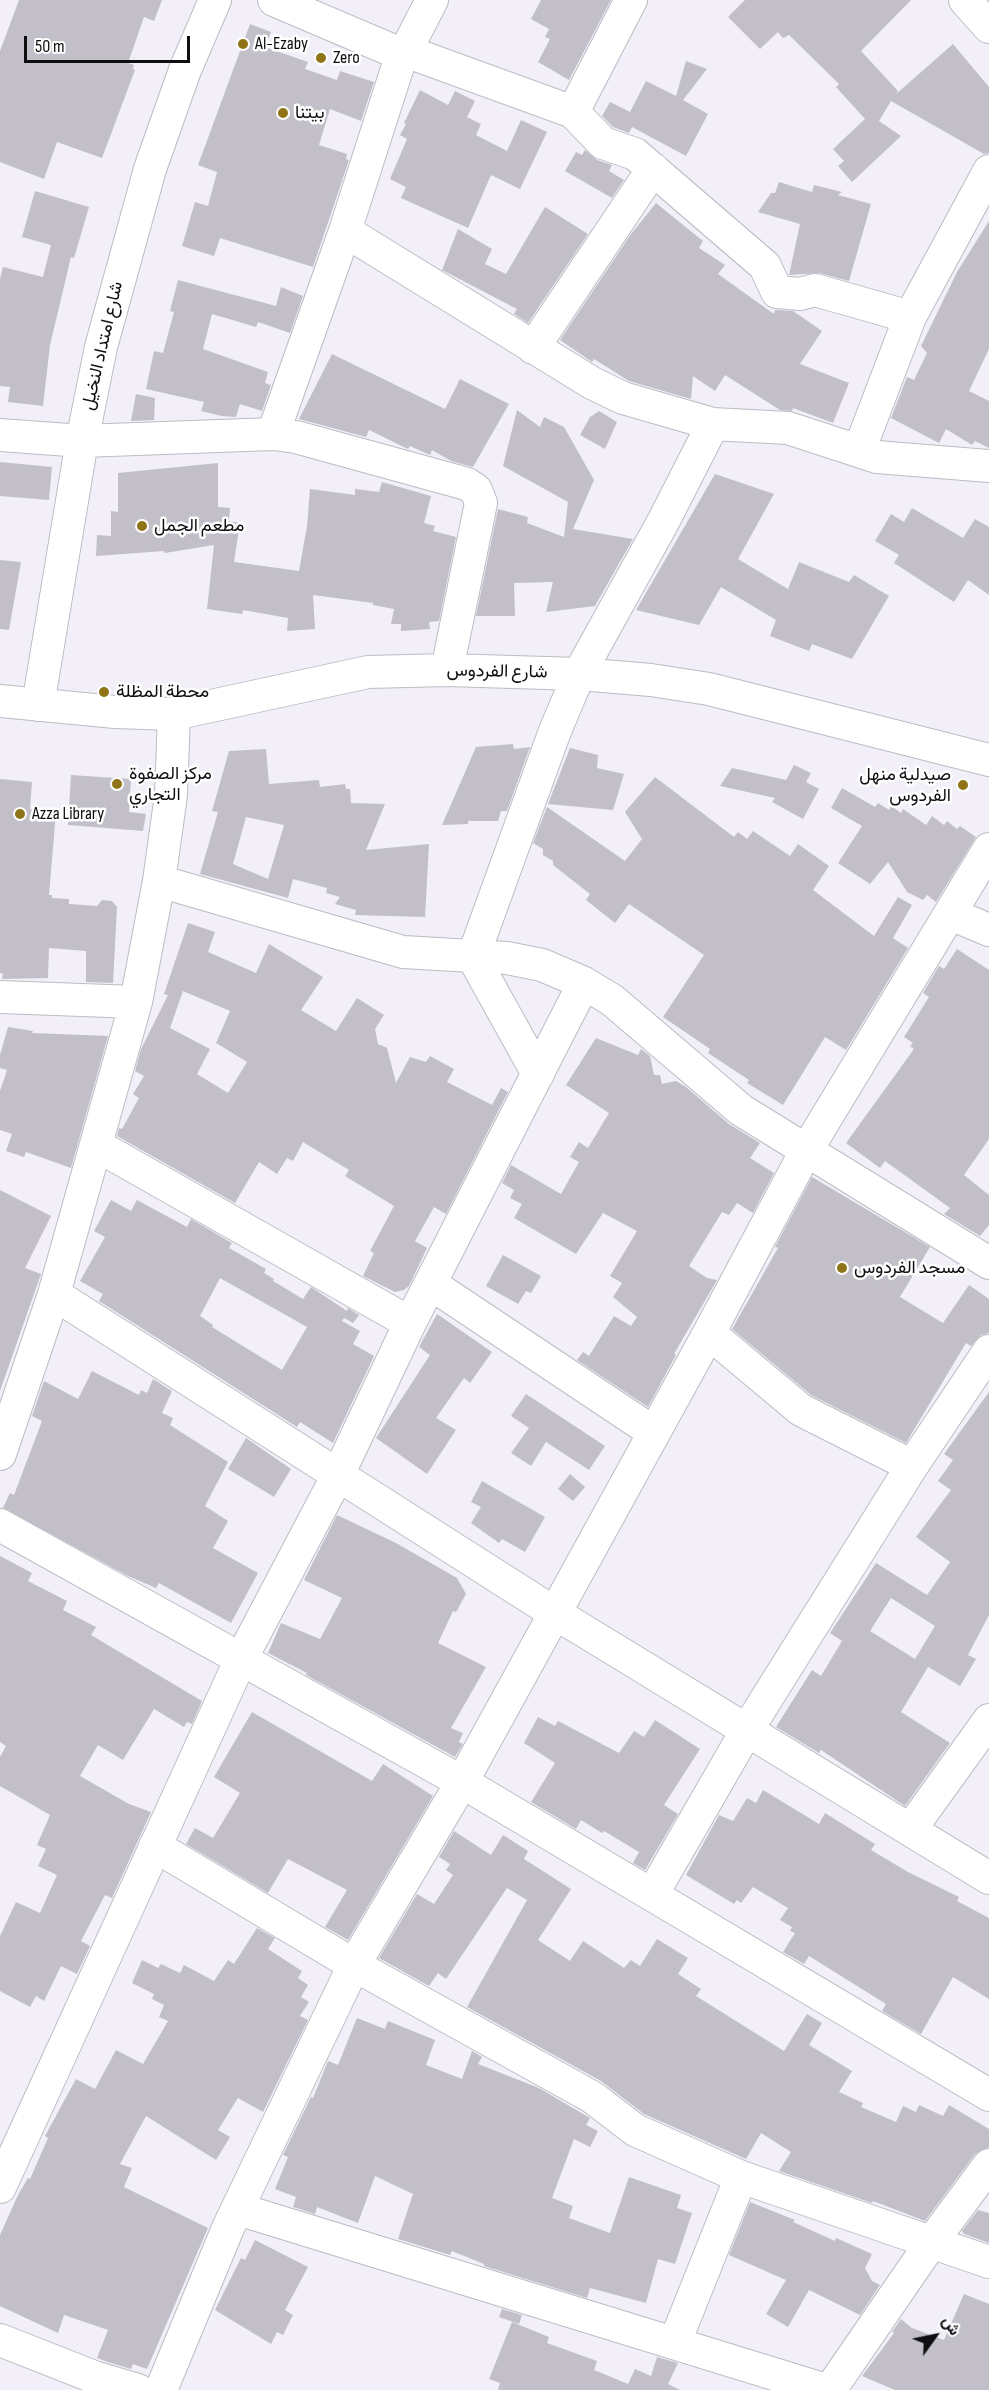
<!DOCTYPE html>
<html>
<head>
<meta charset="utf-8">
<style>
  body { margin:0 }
  #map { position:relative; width:989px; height:2390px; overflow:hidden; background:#f2eff8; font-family:"Sofia Sans Condensed",Vazirmatn,sans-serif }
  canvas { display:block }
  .north { position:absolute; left:905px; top:2306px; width:60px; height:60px; -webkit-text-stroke:4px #fefefe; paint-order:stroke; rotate:57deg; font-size:16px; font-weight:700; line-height:24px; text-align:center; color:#0e0d10 }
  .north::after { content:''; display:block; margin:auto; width:21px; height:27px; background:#0e0d10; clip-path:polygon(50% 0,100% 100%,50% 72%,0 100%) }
  .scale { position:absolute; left:24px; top:36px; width:166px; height:27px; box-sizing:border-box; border:3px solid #0e0d10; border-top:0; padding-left:8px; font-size:18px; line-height:21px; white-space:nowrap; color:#0e0d10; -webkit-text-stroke:4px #fefefe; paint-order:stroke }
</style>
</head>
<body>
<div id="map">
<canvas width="989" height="2390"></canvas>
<div class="north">ش</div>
<div class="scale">50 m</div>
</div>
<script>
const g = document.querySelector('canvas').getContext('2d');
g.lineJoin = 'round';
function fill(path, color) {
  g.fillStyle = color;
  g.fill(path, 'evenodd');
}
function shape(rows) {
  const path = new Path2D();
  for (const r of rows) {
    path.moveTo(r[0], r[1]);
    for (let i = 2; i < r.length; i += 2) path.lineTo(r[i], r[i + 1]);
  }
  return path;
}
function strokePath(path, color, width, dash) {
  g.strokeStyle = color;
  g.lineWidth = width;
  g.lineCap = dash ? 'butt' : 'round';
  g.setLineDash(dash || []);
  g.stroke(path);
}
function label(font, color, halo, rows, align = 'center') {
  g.font = font + ' "Sofia Sans Condensed",Vazirmatn,sans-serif';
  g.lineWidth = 5;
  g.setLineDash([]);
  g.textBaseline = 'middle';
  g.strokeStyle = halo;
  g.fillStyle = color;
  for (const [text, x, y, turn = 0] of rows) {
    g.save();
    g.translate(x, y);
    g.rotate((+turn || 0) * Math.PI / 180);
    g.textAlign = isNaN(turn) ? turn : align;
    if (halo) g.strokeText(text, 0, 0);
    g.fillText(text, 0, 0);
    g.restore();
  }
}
fill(shape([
  [19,0,162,0,154,21,144,17,128,63,134,65,133,69,135,70,102,158,57,142,44,179,0,162,0,51],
  [541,0,611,0,569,80,538,62,550,39,545,37,549,29,531,19],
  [745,0,911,0,861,51,898,91,896,94,953,44,989,87,989,153,984,154,891,101,879,121,901,136,852,182,838,166,844,161,833,149,865,119,836,87,839,84,789,35,783,38,778,32,760,49,728,17],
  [250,24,271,32,265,47,308,62,305,69,337,80,340,71,374,82,361,121,330,109,319,145,347,154,346,159,349,160,313,267,220,238,214,256,182,246,195,202,208,206,217,172,198,165],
  [686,61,707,69,683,100,708,114,686,156,632,127,629,133,613,127,602,116,610,102,630,112,646,81,676,96],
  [420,90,448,105,455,91,475,101,467,117,481,124,476,135,507,151,521,120,547,132,520,189,491,175,468,228,401,198,406,187,390,179,407,139,400,135,406,124,404,123],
  [585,150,597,160,612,165,609,171,624,180,612,198,565,171,576,152,582,155],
  [779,182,812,192,814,185,842,192,838,195,871,204,849,281,819,273,789,275,800,224,758,212,771,193,775,193],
  [35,191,89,207,74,258,71,257,50,345,43,406,8,402,10,387,0,386,0,279,3,267,43,277,51,245,22,237],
  [656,203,703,241,699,248,725,265,718,274,774,314,775,310,793,311,822,331,800,364,849,383,833,423,793,408,792,411,780,410,725,375,715,391,693,376,691,399,629,381,594,359,592,362,560,340,631,234],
  [545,207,588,234,528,323,514,314,517,309,442,270,458,229,492,249,485,264,506,274],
  [989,221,989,349,969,391,989,401,989,448,975,441,972,445,946,429,939,443,891,418,907,377,914,380,927,353,921,346,957,272],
  [178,280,276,306,281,287,303,296,290,333,258,322,256,327,212,314,203,349,268,372,265,383,271,385,262,411,240,404,236,417,222,416,201,411,204,402,146,389,154,351,163,353,174,312,170,311],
  [332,354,445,409,460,379,509,404,473,467,451,461,432,450,430,455,410,446,408,449,369,430,366,437,299,419],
  [136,394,155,398,154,420,131,421],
  [517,410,540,427,544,417,564,427,594,480,573,529,633,539,595,606,546,612,553,582,514,583,515,616,476,616,498,509,528,517,527,523,564,537,568,502,503,466],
  [599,411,617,422,605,449,580,435,590,417],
  [0,462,52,467,49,500,0,496],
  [218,463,218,507,230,508,229,521,240,523,234,562,299,571,307,526,310,489,355,495,355,489,379,492,382,482,431,496,424,523,435,526,433,531,456,537,439,621,429,622,430,629,401,631,401,624,391,624,394,609,373,605,373,603,313,595,315,629,287,631,288,618,243,610,242,614,207,609,214,545,165,553,164,551,96,556,97,535,111,536,111,511,118,512,118,473],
  [715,474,774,494,738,559,788,589,799,562,849,582,854,575,889,596,852,659,812,644,809,651,770,636,776,620,721,587,699,625,636,610],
  [912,508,963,538,975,519,989,527,989,595,968,580,954,602,894,563,899,555,875,541,891,514,904,522],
  [0,560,21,562,9,630,0,629],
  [513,744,514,749,530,747,507,811,501,811,498,821,468,821,468,824,442,825,476,747],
  [570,748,598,755,597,768,624,774,613,810,548,804],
  [266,749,269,784,319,780,320,787,345,784,346,789,350,789,351,803,385,804,366,850,429,844,425,917,355,915,356,910,335,904,340,897,326,893,327,888,293,879,288,898,200,874,218,812,212,811,229,751],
  [246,817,284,825,268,879,233,864],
  [794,765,811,773,806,782,819,789,803,819,772,802,775,798,720,786,732,768,786,780],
  [71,775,131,779,129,812,146,814,143,831,68,825],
  [655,777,734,837,738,832,747,839,753,831,790,856,798,844,829,866,813,890,874,936,898,897,912,905,893,938,908,948,846,1050,825,1037,783,1105,747,1083,749,1080,708,1053,710,1049,663,1017,704,955,629,904,615,923,586,900,590,894,553,865,553,861,543,855,543,849,533,843,547,807,625,861,642,839,625,812],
  [0,779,32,782,30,809,56,812,49,895,52,895,52,898,69,899,69,904,97,906,102,900,112,901,117,907,113,983,86,982,86,951,49,948,48,978,2,979,3,974,0,973],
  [842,788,875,807,878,803,889,810,891,806,901,813,903,809,926,825,932,816,944,825,947,821,957,829,960,826,976,837,936,902,927,895,923,900,907,892,888,862,870,884,838,863,862,826,831,808],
  [188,923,215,932,208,952,256,973,269,944,323,977,301,1010,336,1031,357,998,384,1015,375,1029,378,1044,387,1048,396,1083,410,1057,426,1062,430,1056,454,1069,447,1082,492,1105,501,1088,508,1092,446,1214,434,1207,415,1241,427,1248,409,1286,404,1290,395,1292,363,1276,374,1253,370,1251,394,1206,345,1176,349,1170,303,1142,293,1161,287,1158,277,1174,259,1162,235,1203,117,1136,119,1128,122,1129,139,1098,133,1094,144,1076,135,1071,141,1049,168,995,164,994],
  [183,991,230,1011,216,1043,247,1062,228,1093,197,1074,210,1049,170,1028],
  [957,949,989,970,989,1139,964,1175,989,1195,989,1225,980,1236,944,1214,950,1208,885,1161,880,1168,846,1143,914,1049,910,1046,913,1043,904,1037,929,997,923,993,939,966,944,969],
  [8,1027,33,1031,32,1033,108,1036,71,1168,26,1152,24,1157,6,1151,12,1134,0,1130,0,1091,7,1070,0,1068,0,1055],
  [596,1038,638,1055,641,1049,650,1056,654,1075,660,1075,662,1084,676,1081,686,1087,729,1124,760,1143,750,1158,774,1173,753,1213,737,1203,729,1215,722,1212,689,1266,707,1278,717,1280,674,1354,676,1355,648,1407,577,1360,583,1352,589,1356,614,1316,631,1326,637,1317,613,1297,622,1283,610,1276,637,1231,603,1213,576,1254,514,1218,522,1204,510,1198,514,1190,502,1183,511,1165,561,1194,579,1162,570,1157,579,1142,588,1148,609,1113,566,1085],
  [812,1177,930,1247,900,1297,943,1323,969,1285,989,1299,989,1333,981,1335,971,1346,966,1343,906,1443,811,1395,732,1329,778,1248,775,1247],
  [0,1190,51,1216,25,1268,41,1274,0,1391],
  [111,1200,131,1211,137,1200,187,1227,191,1219,232,1243,229,1248,266,1269,264,1273,274,1279,273,1281,303,1299,311,1287,347,1311,348,1308,359,1315,353,1323,344,1318,342,1321,360,1331,353,1344,374,1356,333,1443,300,1422,297,1427,99,1301,103,1294,80,1281,105,1237,94,1231],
  [220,1278,307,1327,282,1370,212,1327,213,1325,200,1316],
  [503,1255,541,1276,531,1293,526,1291,518,1304,486,1286],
  [437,1314,492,1352,470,1383,464,1378,436,1418,456,1430,427,1474,376,1438,430,1355,419,1347],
  [92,1371,139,1395,141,1390,147,1393,153,1379,172,1391,162,1413,173,1418,170,1425,228,1462,205,1506,228,1521,213,1548,258,1573,231,1623,159,1583,156,1588,128,1576,3,1508,10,1493,14,1495,42,1421,32,1416,44,1381,78,1399],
  [989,1392,989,1615,968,1655,976,1659,960,1686,915,1659,935,1626,891,1598,870,1631,928,1667,901,1712,950,1743,905,1806,821,1750,819,1753,776,1727,812,1670,821,1676,842,1641,830,1633,876,1563,927,1595,950,1562,916,1537,951,1490,938,1481,953,1460,944,1454],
  [526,1394,605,1446,589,1470,546,1442,531,1466,511,1453,529,1428,511,1416],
  [246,1438,291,1469,274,1497,228,1469],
  [570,1474,585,1487,573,1501,558,1489],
  [482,1481,545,1517,525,1552,502,1539,499,1543,471,1523,481,1507,471,1502],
  [337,1515,396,1543,457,1578,466,1594,456,1612,453,1611,438,1643,486,1667,451,1728,463,1733,459,1742,463,1744,455,1757,306,1675,307,1673,268,1653,281,1623,320,1639,342,1598,304,1580],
  [0,1556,32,1573,28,1581,67,1601,63,1610,96,1627,91,1635,202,1701,192,1724,187,1722,184,1727,154,1709,123,1760,98,1745,80,1776,129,1804,151,1812,112,1898,105,1895,81,1941,90,1946,77,1974,61,1966,44,2001,36,1996,30,2007,0,1991,0,1936,16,1902,40,1913,57,1875,38,1866,46,1849,37,1845,50,1815,0,1786,0,1757,6,1746,0,1742],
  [252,1712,372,1781,383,1764,433,1796,348,1940,325,1927,347,1890,288,1859,268,1893,186,1844,195,1828,213,1838,240,1793,214,1777],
  [538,1717,555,1726,558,1721,619,1753,634,1731,644,1737,655,1720,700,1749,664,1805,678,1814,645,1870,633,1863,639,1852,604,1831,602,1833,581,1820,576,1829,531,1802,555,1763,524,1743],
  [763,1790,819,1824,825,1813,875,1844,871,1850,908,1872,959,1897,957,1901,989,1918,989,1999,953,1977,921,2034,882,2011,886,2004,809,1956,804,1964,783,1952,795,1933,790,1931,792,1927,780,1920,788,1908,753,1887,741,1903,737,1900,734,1904,686,1875,719,1815,733,1821,747,1798,756,1803],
  [454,1831,491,1855,503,1835,528,1851,524,1859,571,1889,538,1940,570,1961,583,1941,624,1968,631,1960,640,1966,657,1939,688,1958,678,1974,701,1989,696,1996,784,2051,807,2014,822,2023,809,2045,852,2071,839,2092,863,2103,861,2107,896,2122,903,2106,916,2112,919,2105,943,2116,949,2105,989,2129,989,2147,975,2154,925,2221,873,2201,872,2203,779,2171,791,2152,761,2133,746,2159,644,2114,601,2081,467,2007,527,1900,507,1888,446,1979,438,1973,429,1986,379,1958,417,1894,434,1904,453,1875,446,1870,450,1864,439,1857],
  [257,1928,275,1938,268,1949,302,1971,298,1978,308,1985,301,1997,309,2002,300,2016,308,2020,263,2112,238,2098,218,2130,230,2137,216,2160,146,2116,120,2164,132,2168,124,2187,208,2228,147,2369,133,2364,131,2369,108,2362,97,2358,108,2330,64,2315,58,2333,0,2306,0,2235,18,2195,28,2178,30,2179,48,2138,45,2136,76,2079,95,2089,116,2050,143,2064,168,2021,159,2017,164,2005,152,1999,154,1994,132,1983,142,1960,158,1968,161,1964,180,1973,184,1965,214,1981,228,1960,234,1964],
  [357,2018,385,2029,388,2021,435,2040,426,2065,462,2079,472,2051,482,2057,478,2064,539,2088,590,2118,586,2125,598,2131,590,2147,574,2139,552,2198,573,2206,569,2218,610,2233,629,2177,681,2195,677,2208,692,2213,675,2264,658,2259,646,2303,590,2288,587,2298,484,2266,484,2264,452,2251,450,2255,398,2239,413,2194,375,2176,358,2223,317,2207,315,2214,293,2207,296,2197,275,2189,288,2157,283,2155,311,2097,313,2098,328,2061,338,2065],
  [750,2202,795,2220,793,2222,835,2241,836,2238,872,2254,865,2268,872,2281,880,2285,860,2315,809,2290,788,2327,766,2314,786,2280,729,2255],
  [978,2210,989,2213,989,2243,964,2234,962,2231],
  [255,2240,308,2267,285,2310,293,2315,283,2335,277,2332,271,2344,215,2310,241,2258,245,2260],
  [964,2294,989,2304,989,2390,895,2390,862,2376,894,2333,892,2332,901,2319,912,2328,944,2340],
  [502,2309,522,2315,519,2324,499,2317],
  [512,2322,549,2337,547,2343,597,2361,594,2370,628,2384,635,2369,651,2376,657,2357,678,2363,668,2384,680,2390,498,2390,500,2383,489,2379]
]), '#c2bfc8');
const minor = shape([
  [274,0,396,52,408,52,573,112,603,143,635,154,765,266,777,292,800,294,815,290,910,317],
  [965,0,989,27],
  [573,112,631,0],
  [345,231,592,383,623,398,713,424,788,428,877,457,989,466],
  [533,348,653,169],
  [273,434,345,231,398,66,432,0],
  [0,435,82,441,273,434,296,437,467,484,476,490,481,503,447,670],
  [859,451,910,317,989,171],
  [0,701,115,712,174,714,368,672,447,670,579,674,651,680,709,689,989,760],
  [38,705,82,441,101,347,150,169,185,70,215,0],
  [159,881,403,952,507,958,542,965,584,983,612,1000,741,1110,989,1263],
  [951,914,989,930],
  [0,997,136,1002],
  [538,1074,473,957,555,731,579,674,663,522,713,424],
  [96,1145,410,1323],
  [431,1284,653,1432],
  [54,1294,553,1612,989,1878],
  [709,1333,801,1410,912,1466],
  [0,1454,54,1294,136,1002,159,881,171,795,174,714],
  [0,1525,462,1782,989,2095],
  [910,1830,989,1720],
  [155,1846,354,1965,592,2097,635,2130,741,2177,989,2262],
  [653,1893,747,1730,912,1466,989,1351],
  [0,2187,240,1661,338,1475,410,1323,584,983],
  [238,2209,826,2390],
  [0,2340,94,2377,138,2390],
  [675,2342,741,2177],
  [161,2390,228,2228,354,1965,462,1782,709,1333,806,1151,989,849],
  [830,2390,931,2243,989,2165]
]);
strokePath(minor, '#bdbbc3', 34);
strokePath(minor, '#fff', 32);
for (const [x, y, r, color] of [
  [243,44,6,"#8e7317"],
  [321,58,6,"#8e7317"],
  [283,113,6,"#8e7317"],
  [142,526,6,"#8e7317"],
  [104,692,6,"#8e7317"],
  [117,784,6,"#8e7317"],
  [963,785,6,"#8e7317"],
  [20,814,6,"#8e7317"],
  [842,1268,6,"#8e7317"]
]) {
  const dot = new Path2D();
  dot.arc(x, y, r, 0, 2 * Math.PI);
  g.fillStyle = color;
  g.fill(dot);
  strokePath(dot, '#fefefe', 2);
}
label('18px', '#0e0d10', '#fefefe', [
  ["Al-Ezaby",255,44],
  ["Zero",333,58],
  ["بيتنا",295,113],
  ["مطعم الجمل",154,526],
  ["محطة المظلة",116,692],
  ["مركز الصفوة",129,774],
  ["التجاري",129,795],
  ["صيدلية منهل",951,775,"right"],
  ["الفردوس",951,796,"right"],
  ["Azza Library",32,814],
  ["مسجد الفردوس",854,1268]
], 'left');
label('18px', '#0e0d10', '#fefefe', [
  ["شارع امتداد النخيل",103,346,-77],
  ["شارع الفردوس",497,672,1]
]);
</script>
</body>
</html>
